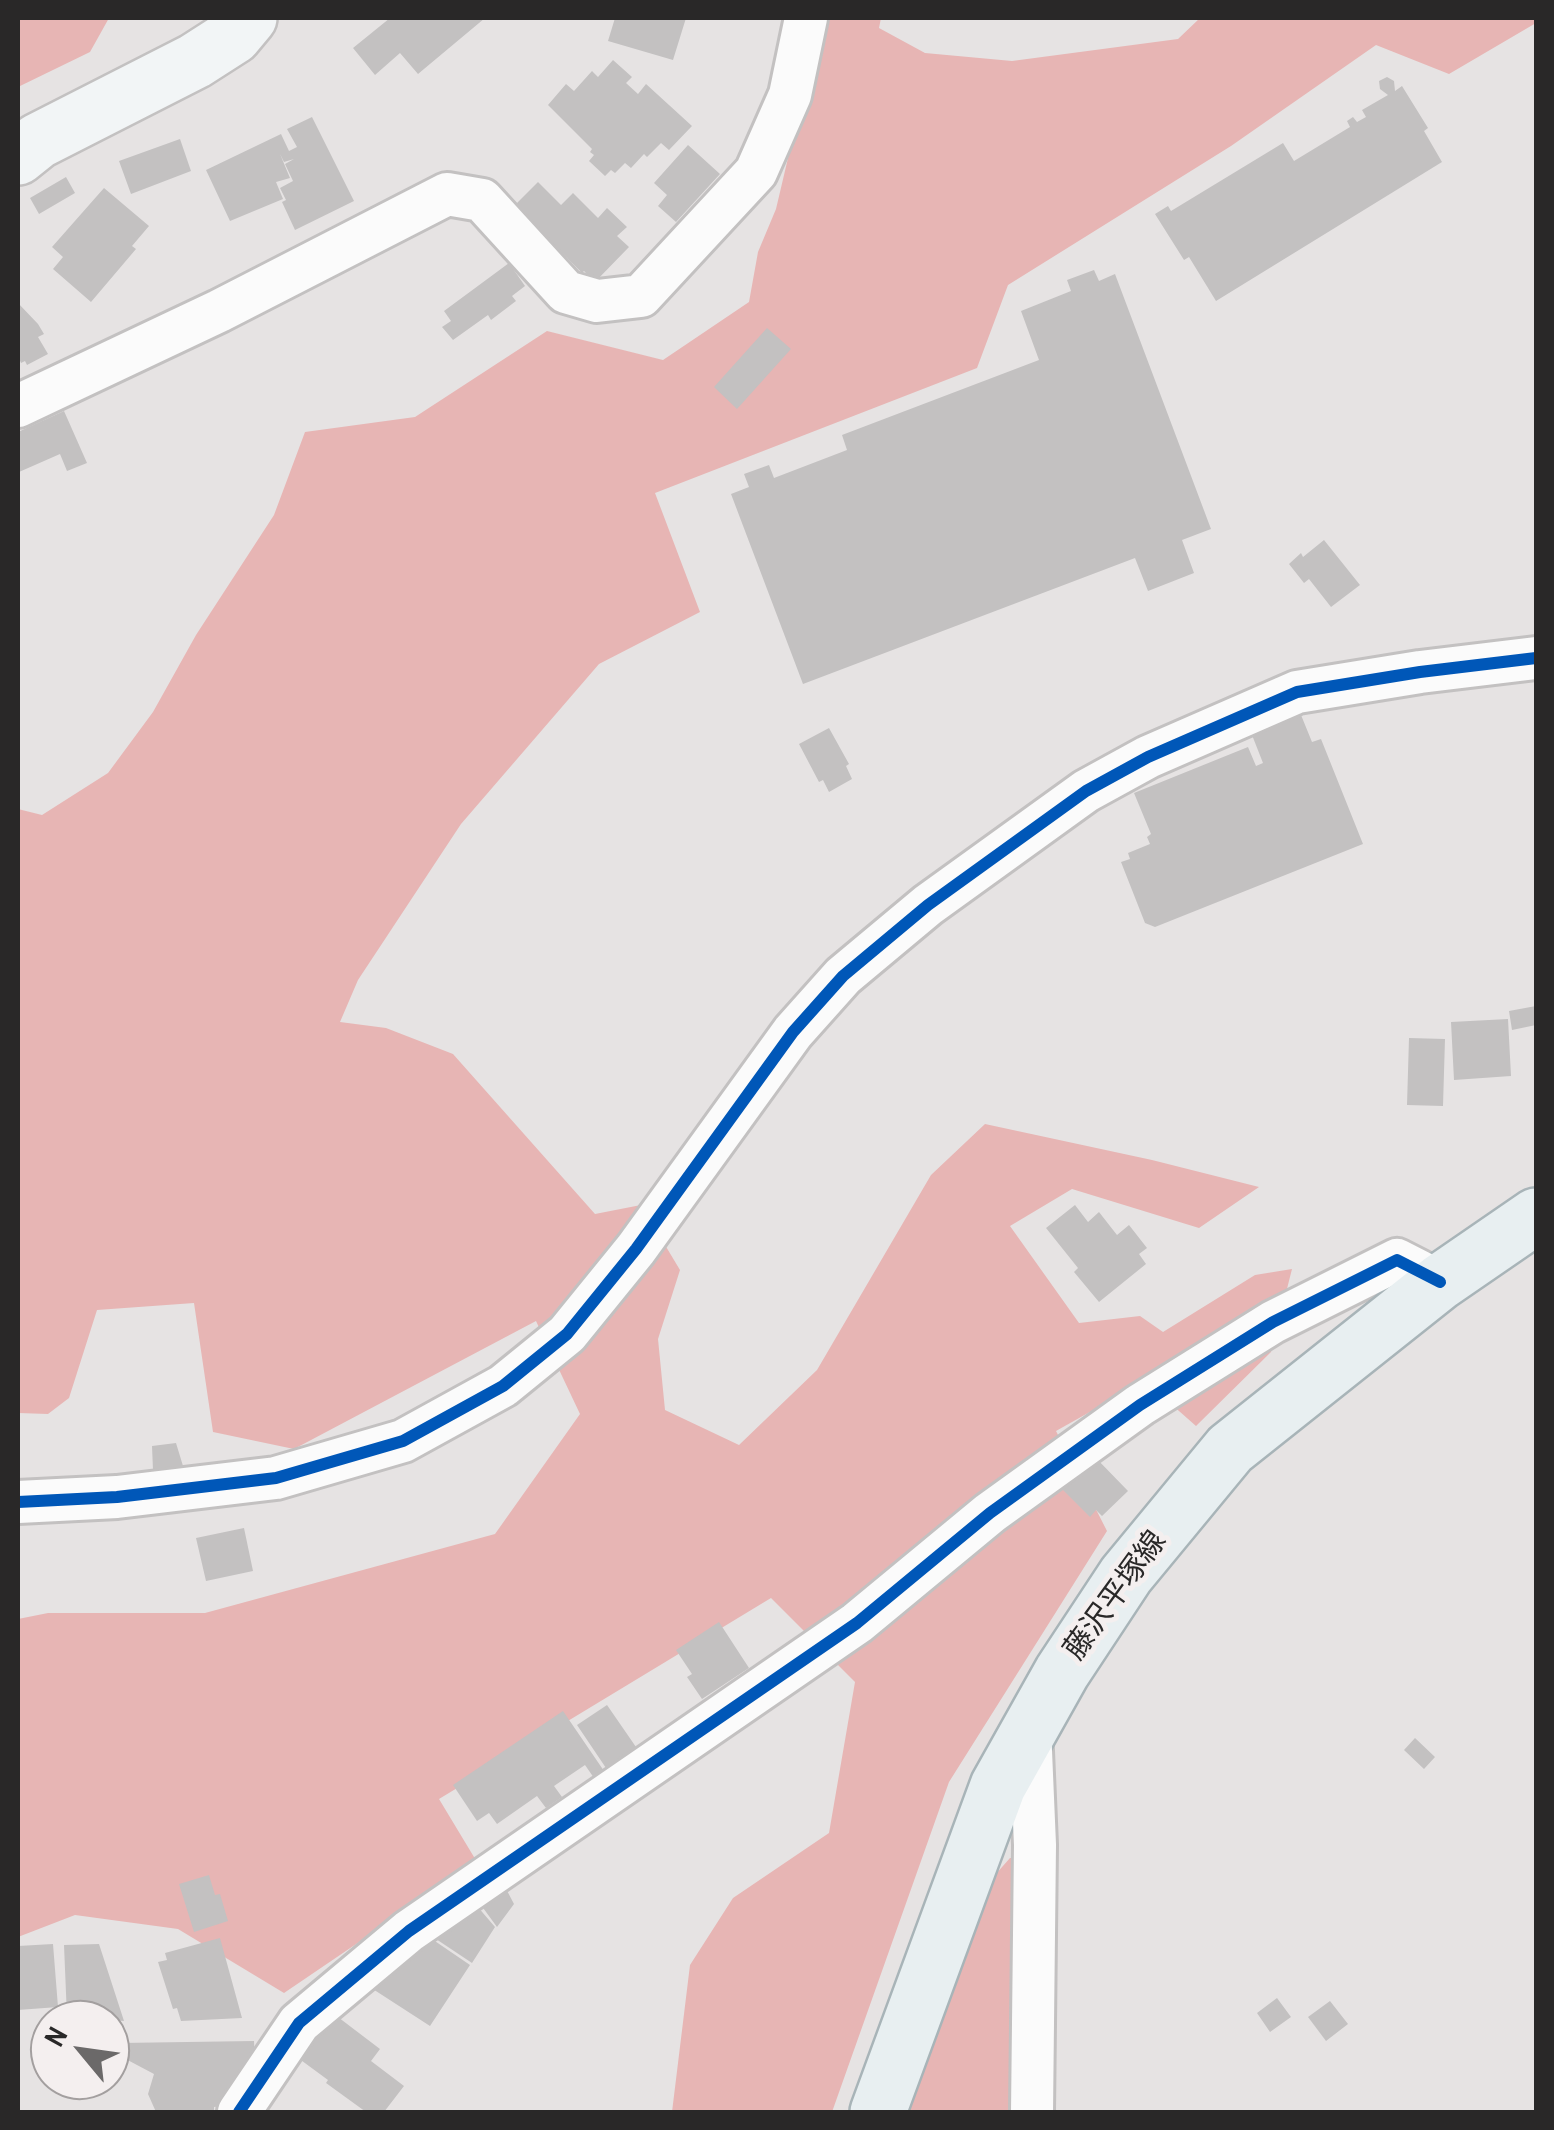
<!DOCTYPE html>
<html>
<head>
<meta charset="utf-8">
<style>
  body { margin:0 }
  #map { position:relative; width:1554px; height:2130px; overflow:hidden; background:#e6e3e3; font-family:"Archivo Narrow",sans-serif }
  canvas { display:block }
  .frame { position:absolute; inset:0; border:20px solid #292828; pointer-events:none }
  .north { position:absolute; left:30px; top:2000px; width:100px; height:100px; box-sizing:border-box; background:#f4efef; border:2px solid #a39f9f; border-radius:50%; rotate:299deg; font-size:28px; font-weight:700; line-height:40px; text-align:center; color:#292828 }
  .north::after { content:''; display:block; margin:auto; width:35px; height:45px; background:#6b6969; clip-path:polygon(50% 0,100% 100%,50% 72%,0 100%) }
</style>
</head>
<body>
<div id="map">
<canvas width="1554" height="2130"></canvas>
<div class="frame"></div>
<div class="north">N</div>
</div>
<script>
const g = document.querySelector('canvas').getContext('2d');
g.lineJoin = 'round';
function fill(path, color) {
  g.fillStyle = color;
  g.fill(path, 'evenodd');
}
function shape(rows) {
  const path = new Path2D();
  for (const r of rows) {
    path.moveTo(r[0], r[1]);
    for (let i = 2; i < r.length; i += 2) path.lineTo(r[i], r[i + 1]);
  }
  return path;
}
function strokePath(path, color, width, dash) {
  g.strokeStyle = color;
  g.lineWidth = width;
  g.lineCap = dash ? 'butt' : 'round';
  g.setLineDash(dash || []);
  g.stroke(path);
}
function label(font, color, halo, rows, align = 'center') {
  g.font = font + ' "Archivo Narrow","Noto Sans JP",sans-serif';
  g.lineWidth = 10;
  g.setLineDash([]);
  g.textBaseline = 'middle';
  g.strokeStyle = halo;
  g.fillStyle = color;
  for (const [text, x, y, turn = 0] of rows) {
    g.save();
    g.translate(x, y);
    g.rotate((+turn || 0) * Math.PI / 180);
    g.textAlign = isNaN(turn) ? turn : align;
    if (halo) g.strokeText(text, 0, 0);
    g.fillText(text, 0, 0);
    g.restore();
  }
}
fill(shape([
  [18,18,109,18,90,52,18,87],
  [821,18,881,18,879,28,925,53,1012,61,1178,39,1200,18,1536,18,1536,23,1449,74,1376,45,1231,146,1008,285,977,368,655,493,700,612,599,664,461,824,358,980,340,1022,386,1028,453,1054,595,1214,641,1205,680,1270,658,1339,665,1410,739,1445,817,1370,931,1175,985,1124,1152,1160,1259,1187,1199,1228,1072,1189,1010,1226,1079,1323,1140,1316,1163,1332,1255,1275,1292,1269,1271,1352,1196,1426,1145,1381,1056,1431,1107,1531,949,1782,832,2112,672,2112,690,1965,733,1898,829,1833,855,1682,771,1598,439,1799,477,1862,284,1993,178,1929,75,1915,18,1937,18,1619,48,1613,205,1613,495,1534,580,1414,536,1321,294,1449,213,1432,194,1303,97,1310,69,1398,48,1414,18,1413,18,809,42,815,108,773,153,712,196,635,274,515,305,432,415,417,547,331,663,360,749,302,758,252,776,209],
  [1010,1858,1025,1858,1021,2112,908,2112,995,1875]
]), '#e7b5b4');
fill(shape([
  [390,18,485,18,418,74,400,53,375,75,353,48],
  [615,18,686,18,673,60,608,41],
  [613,60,632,77,626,83,638,94,646,84,692,126,669,150,661,143,647,157,644,154,631,168,625,163,615,173,611,170,605,176,589,161,594,155,590,152,592,149,548,105,566,84,574,91,592,71,598,77],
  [1387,77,1394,81,1395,91,1402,86,1428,128,1424,131,1442,162,1216,301,1189,257,1184,260,1155,214,1168,206,1171,211,1283,143,1294,161,1350,127,1347,121,1353,117,1357,122,1366,117,1362,110,1388,95,1380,89,1379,81],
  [312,117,354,201,295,230,282,202,286,200,280,188,293,181,285,164,294,159,284,162,280,154,290,178,276,182,283,199,230,221,206,170,281,134,289,151,297,147,287,129],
  [180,139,191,171,131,194,119,161],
  [688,145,720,174,676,222,658,206,667,195,654,183],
  [66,177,75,193,39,214,30,198],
  [538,182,561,205,573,193,598,218,607,208,627,227,617,236,629,247,595,282,584,271,582,273,515,205],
  [104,188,149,226,132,246,136,249,91,302,53,269,63,257,52,247],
  [509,263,525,286,512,296,516,301,491,320,488,315,453,340,442,327,451,321,444,311],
  [1094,270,1099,281,1115,274,1211,529,1182,540,1194,573,1148,591,1135,558,803,684,731,494,749,487,744,474,769,465,774,478,847,450,842,435,1039,360,1021,311,1071,291,1067,280],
  [18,303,38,324,44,334,38,337,48,354,27,365,25,361,21,363,18,356],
  [767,328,791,349,737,409,714,387],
  [64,411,87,463,67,471,60,454,19,472,18,432],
  [1324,540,1360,585,1331,607,1309,579,1304,583,1289,564,1301,553,1303,557],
  [1301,715,1312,742,1321,739,1363,844,1155,927,1145,923,1121,862,1130,859,1128,853,1150,844,1147,837,1151,834,1134,793,1248,747,1256,766,1263,763,1252,735],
  [829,728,849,764,846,766,852,779,829,792,823,780,819,782,799,744],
  [1536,1006,1536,1025,1512,1030,1509,1011],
  [1508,1019,1511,1076,1454,1080,1451,1022],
  [1409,1038,1445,1039,1443,1106,1407,1105],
  [1075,1205,1088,1222,1099,1212,1117,1235,1129,1225,1147,1248,1139,1254,1146,1264,1099,1302,1074,1272,1078,1268,1046,1228],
  [176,1443,183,1466,153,1470,152,1446],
  [1094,1456,1128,1491,1102,1516,1096,1510,1090,1517,1056,1483],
  [244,1528,253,1571,206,1581,196,1538],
  [719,1622,749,1668,702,1699,687,1677,692,1674,676,1650],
  [607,1705,636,1747,606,1768,577,1725],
  [563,1711,604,1771,594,1778,585,1765,554,1786,562,1797,546,1808,537,1796,497,1824,489,1813,477,1821,453,1785],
  [1415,1738,1435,1757,1424,1769,1404,1750],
  [209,1875,215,1895,220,1894,228,1921,194,1932,179,1884],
  [503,1883,514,1904,497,1927,478,1901],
  [471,1899,495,1927,472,1963,427,1933],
  [426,1935,470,1965,430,2026,362,1982],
  [220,1938,242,2018,181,2021,177,2008,173,2009,158,1962,167,1960,165,1953],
  [53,1944,58,2007,18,2010,18,1946],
  [99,1944,124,2021,67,2017,64,1945],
  [1277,1998,1291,2017,1270,2032,1257,2013],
  [1330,2001,1348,2024,1326,2041,1308,2017],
  [330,2011,380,2049,371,2061,404,2086,384,2112,366,2112,326,2083,328,2080,294,2055],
  [254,2041,255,2063,223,2106,214,2107,214,2112,156,2112,148,2094,154,2074,120,2056,120,2043]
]), '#c3c1c1');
const street = shape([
  [18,406,219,311,447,194,482,200,566,292,597,301,641,296,756,172,790,95,806,18],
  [18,1502,117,1497,276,1478,403,1441,503,1386,567,1334,636,1249,793,1032,843,976,928,905,1086,791,1148,757,1297,692,1420,672,1536,658],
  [1030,1728,1035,1845,1032,2112],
  [239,2112,299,2023,409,1931,857,1623,990,1513,1140,1405,1273,1322,1397,1260,1440,1282]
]);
const secondary = shape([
  [18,157,38,141,195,61,234,36,249,18]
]);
const primary = shape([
  [878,2112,998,1786,1062,1672,1126,1575,1230,1449,1440,1282,1536,1216]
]);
strokePath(street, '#c3c1c1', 48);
strokePath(secondary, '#c3c1c1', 60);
strokePath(primary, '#a8b4b8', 60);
strokePath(street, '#fbfbfb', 42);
strokePath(secondary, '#f2f5f6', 55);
strokePath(primary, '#e8eff1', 55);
strokePath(shape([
  [18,1502,117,1497,276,1478,403,1441,503,1386,567,1334,636,1249,793,1032,843,976,928,905,1086,791,1148,757,1297,692,1420,672,1536,658],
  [239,2112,299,2023,409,1931,857,1623,990,1513,1140,1405,1273,1322,1397,1260,1440,1282]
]), '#0057b8', 12);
label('30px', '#292828', '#f4efef', [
  ["藤沢平塚線",1116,1596,-54]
]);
</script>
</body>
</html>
